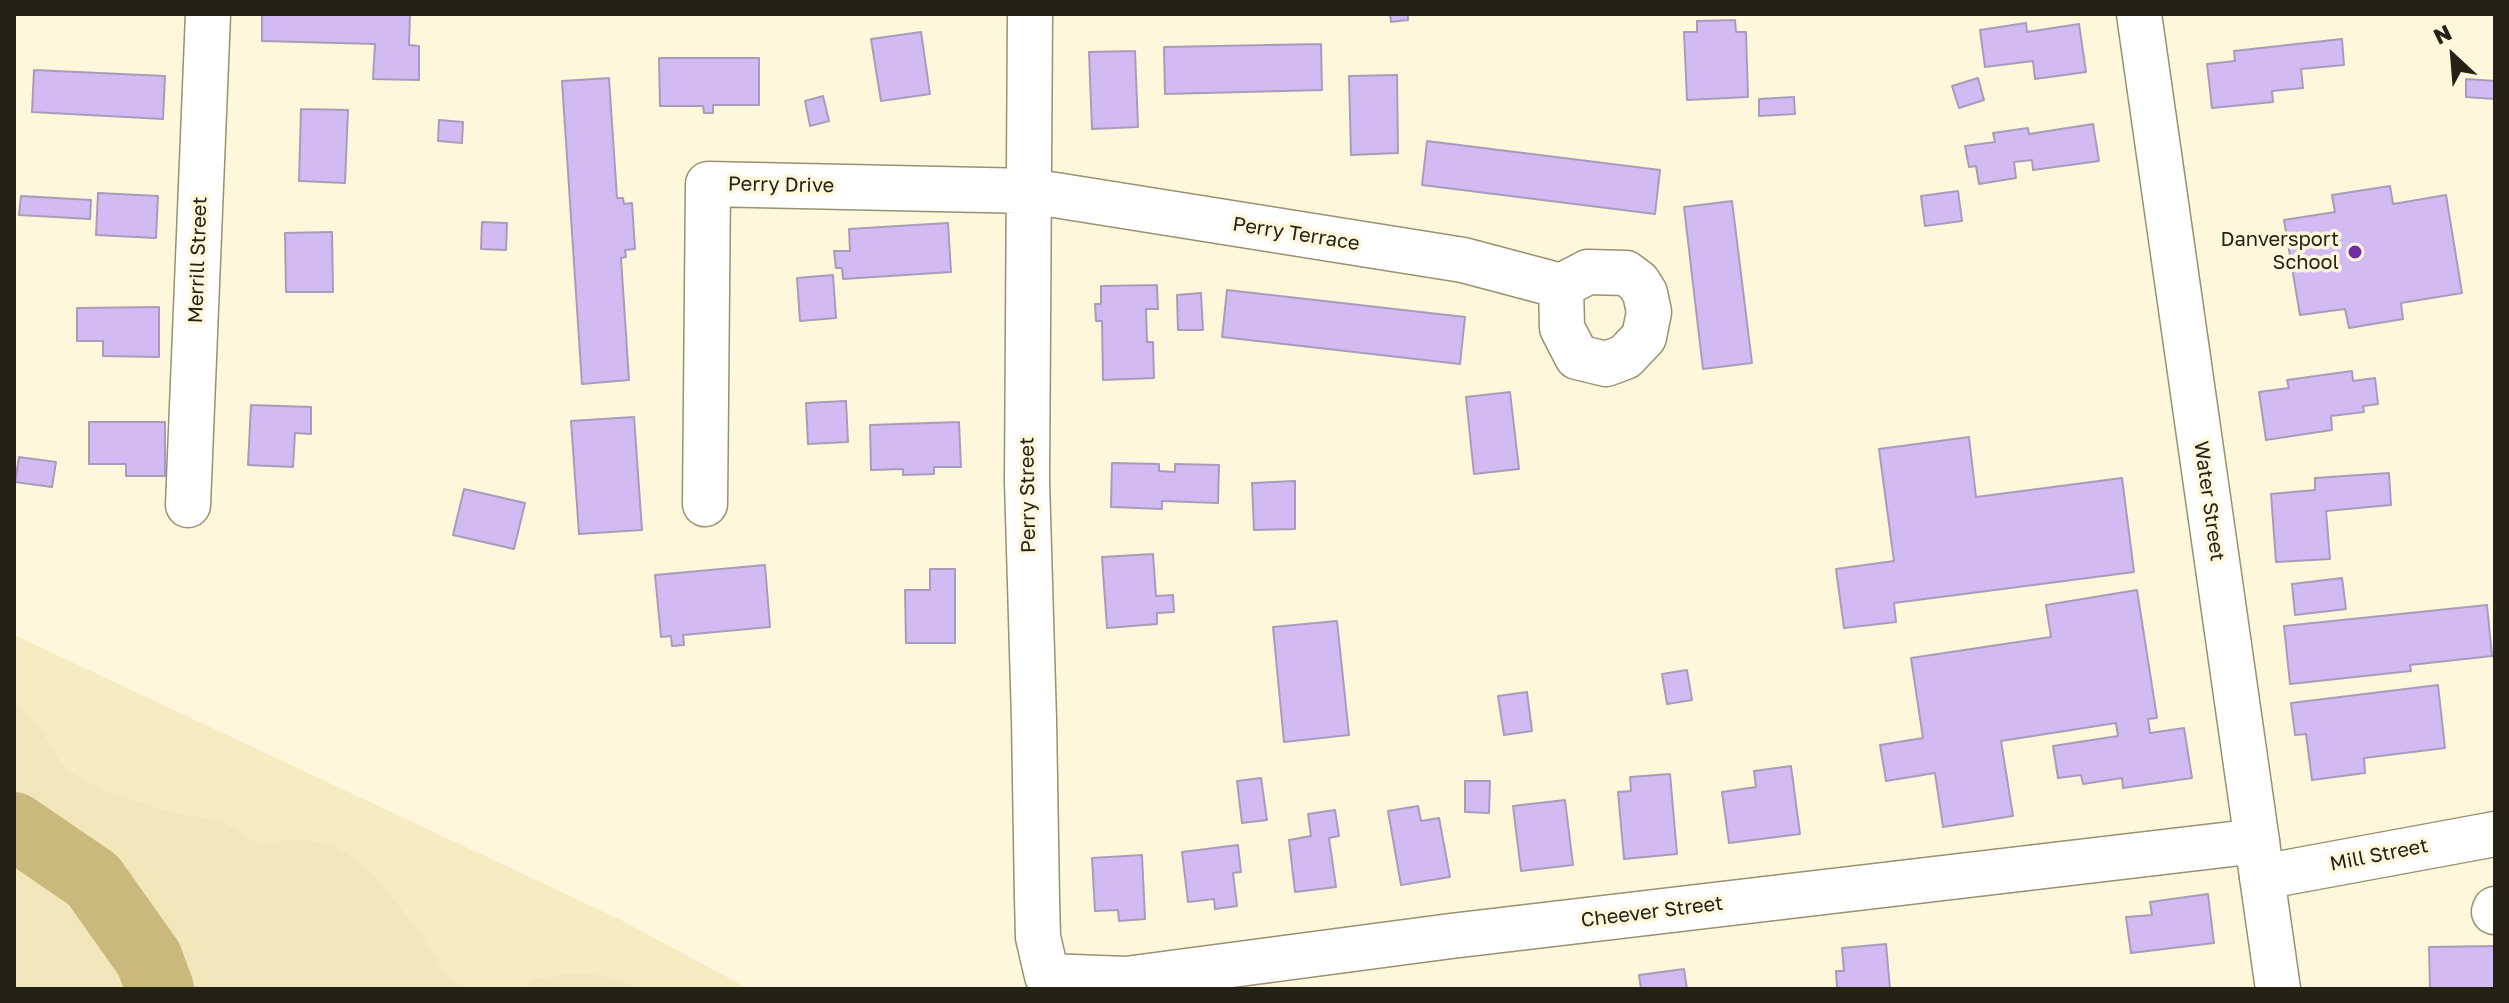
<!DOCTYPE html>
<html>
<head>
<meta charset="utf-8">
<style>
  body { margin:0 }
  #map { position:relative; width:2509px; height:1003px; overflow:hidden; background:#fef7db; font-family:"Golos Text",sans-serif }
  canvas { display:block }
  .frame { position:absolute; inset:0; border:16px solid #252215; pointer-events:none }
  .north { position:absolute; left:2413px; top:16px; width:80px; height:80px; -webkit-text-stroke:6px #fef7db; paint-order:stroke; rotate:334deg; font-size:22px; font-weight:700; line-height:32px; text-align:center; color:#252215 }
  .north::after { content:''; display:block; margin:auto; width:28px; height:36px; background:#252215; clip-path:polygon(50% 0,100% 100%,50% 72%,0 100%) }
</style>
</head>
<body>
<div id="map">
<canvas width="2509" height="1003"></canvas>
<div class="frame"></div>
<div class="north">N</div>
</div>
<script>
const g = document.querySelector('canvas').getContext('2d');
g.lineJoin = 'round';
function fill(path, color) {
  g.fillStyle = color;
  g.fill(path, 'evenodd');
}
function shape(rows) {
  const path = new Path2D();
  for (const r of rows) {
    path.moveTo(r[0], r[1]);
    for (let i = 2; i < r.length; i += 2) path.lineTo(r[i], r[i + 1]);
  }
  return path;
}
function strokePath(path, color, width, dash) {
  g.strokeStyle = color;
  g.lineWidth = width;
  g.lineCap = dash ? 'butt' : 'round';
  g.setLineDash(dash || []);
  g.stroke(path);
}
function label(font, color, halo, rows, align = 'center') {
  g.font = font + ' "Golos Text",sans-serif';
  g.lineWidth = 7;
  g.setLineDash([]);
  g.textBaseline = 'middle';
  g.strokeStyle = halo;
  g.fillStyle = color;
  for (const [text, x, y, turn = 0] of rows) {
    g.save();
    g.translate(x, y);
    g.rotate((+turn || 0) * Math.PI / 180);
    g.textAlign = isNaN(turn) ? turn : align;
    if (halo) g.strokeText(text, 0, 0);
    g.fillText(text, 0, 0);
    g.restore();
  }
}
fill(shape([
  [14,635,619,919,749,989,406,989,14,776]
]), '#f6ebc1');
fill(shape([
  [14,701,39,727,65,769,104,791,173,813,222,821,260,845,282,840,304,840,329,845,346,853,375,876,420,933,448,978,469,989,14,989],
  [571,973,608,976,631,985,634,989,518,989,538,979]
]), '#f2e7bb');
strokePath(shape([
  [14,826,93,880,149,959,160,989]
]), '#c9b97c', 68);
const building = shape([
  [262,14,410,14,409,45,419,46,419,80,373,79,375,44,262,41,262,14],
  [1390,14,1408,14,1408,20,1391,22,1390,14],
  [1735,20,1736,32,1746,32,1748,97,1687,100,1684,32,1697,32,1697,21,1735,20],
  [2026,23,2027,32,2079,24,2086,72,2035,79,2033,61,1985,67,1980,30,2026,23],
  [921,32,930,94,881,101,871,39,921,32],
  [2342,39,2344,65,2301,69,2303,88,2272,91,2273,102,2212,108,2207,64,2235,61,2234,51,2342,39],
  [1321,44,1322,90,1165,94,1164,47,1321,44],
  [1135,51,1138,127,1092,129,1089,52,1135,51],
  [659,58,759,58,759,105,713,105,713,113,704,113,703,106,660,106,659,58],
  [34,70,165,76,163,119,32,112,34,70],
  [1397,75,1398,153,1351,155,1349,76,1397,75],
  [609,78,617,198,623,198,624,204,632,203,635,249,625,250,626,257,621,258,629,380,582,384,562,81,609,78],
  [1978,78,1984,100,1959,108,1952,86,1978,78],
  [2466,79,2495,81,2495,99,2466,97,2466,79],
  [823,96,829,121,810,126,805,101,823,96],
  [1794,97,1795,114,1759,116,1759,99,1794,97],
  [301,109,348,110,345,183,299,181,301,109],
  [439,120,463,122,462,143,438,141,439,120],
  [2093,124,2099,161,2033,170,2032,160,2014,162,2016,178,1979,184,1976,166,1969,167,1965,146,1995,142,1993,133,2028,128,2029,134,2093,124],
  [1427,141,1660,170,1655,214,1422,185,1427,141],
  [2390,186,2393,204,2446,195,2462,293,2401,303,2403,319,2349,328,2345,309,2300,315,2284,220,2335,212,2332,195,2390,186],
  [1958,191,1962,221,1925,226,1921,196,1958,191],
  [98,193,158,196,156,238,96,235,98,193],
  [21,196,91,200,90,219,19,215,21,196],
  [1732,201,1752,363,1703,369,1684,207,1732,201],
  [482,222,507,223,506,250,481,249,482,222],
  [948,223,951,272,843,279,842,268,836,268,834,251,850,251,849,229,948,223],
  [332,232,333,292,286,292,285,233,332,232],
  [833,275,836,318,800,321,797,278,833,275],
  [1157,285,1158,309,1146,309,1147,342,1153,342,1154,378,1103,380,1102,321,1096,321,1095,304,1101,304,1101,286,1157,285],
  [1227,290,1465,317,1460,364,1222,337,1227,290],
  [1201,293,1203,330,1178,330,1177,295,1201,293],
  [159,307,159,357,103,356,103,341,77,341,77,308,159,307],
  [2352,371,2353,381,2375,378,2378,404,2363,406,2364,412,2331,416,2332,430,2266,440,2259,392,2289,388,2287,380,2352,371],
  [1510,392,1519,469,1474,474,1466,397,1510,392],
  [846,401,848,442,808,444,806,403,846,401],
  [251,405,311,407,311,434,295,433,293,467,248,465,251,405],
  [634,417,642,530,579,534,571,421,634,417],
  [89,422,165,422,165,476,126,476,126,464,89,464,89,422],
  [959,422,961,467,934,467,934,474,903,475,903,469,871,470,870,425,959,422],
  [1969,437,1976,497,2122,478,2134,572,1894,603,1896,622,1844,628,1836,569,1894,561,1879,449,1969,437],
  [19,457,56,462,52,487,15,482,19,457],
  [1112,463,1159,464,1159,471,1175,472,1175,464,1219,465,1218,503,1162,501,1162,509,1111,507,1112,463],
  [2389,473,2391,505,2326,511,2330,559,2276,562,2271,494,2315,490,2315,478,2389,473],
  [1295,481,1295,529,1254,530,1252,483,1295,481],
  [464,489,525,503,514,549,453,535,464,489],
  [1153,554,1156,596,1173,595,1174,612,1157,613,1157,624,1107,628,1102,557,1153,554],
  [765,565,770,627,683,635,684,645,672,646,671,636,661,637,655,575,765,565],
  [930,569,955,569,955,643,906,643,905,590,930,590,930,569],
  [2342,578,2346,609,2295,615,2292,584,2342,578],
  [2137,590,2157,718,2148,719,2150,733,2184,728,2192,778,2123,788,2122,778,2083,784,2081,775,2058,778,2053,746,2118,736,2116,723,2001,741,2013,816,1943,827,1935,773,1886,781,1880,745,1923,738,1911,658,2051,637,2046,605,2137,590],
  [2487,605,2492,656,2410,665,2411,671,2290,684,2284,626,2487,605],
  [1337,621,1349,735,1284,742,1273,627,1337,621],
  [1687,670,1692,700,1667,704,1662,674,1687,670],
  [2438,685,2445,748,2364,758,2365,773,2312,780,2306,734,2295,735,2291,703,2438,685],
  [1527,692,1532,731,1504,735,1498,696,1527,692],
  [1791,766,1800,834,1729,843,1722,792,1756,787,1754,771,1791,766],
  [1670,774,1677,854,1624,859,1618,792,1631,791,1630,777,1670,774],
  [1261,778,1267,820,1242,823,1237,781,1261,778],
  [1465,781,1490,781,1489,813,1465,812,1465,781],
  [1565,800,1573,865,1521,871,1513,806,1565,800],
  [1418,806,1421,821,1439,818,1450,877,1401,885,1388,811,1418,806],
  [1335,810,1339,836,1329,838,1336,887,1295,892,1289,840,1311,836,1308,814,1335,810],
  [1238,845,1241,872,1233,873,1237,906,1215,909,1214,899,1188,902,1182,852,1238,845],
  [1142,855,1145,919,1119,921,1118,910,1095,911,1092,858,1142,855],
  [2208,894,2214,943,2131,953,2126,917,2152,915,2150,902,2208,894],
  [1886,944,1890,989,1837,989,1836,971,1844,971,1842,948,1886,944],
  [2495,946,2495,989,2430,989,2429,947,2495,946],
  [1684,969,1687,989,1641,989,1639,975,1684,969]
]);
fill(building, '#d4baf2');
strokePath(building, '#a99cba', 2);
const minor = shape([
  [1030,14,1027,481,1034,720,1037,898,1038,937,1047,976,1126,979,1451,936,2257,841],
  [1588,272,1626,273,1638,282,1645,293,1649,312,1644,337,1625,357,1606,364,1577,357,1562,328,1561,286,1588,272],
  [705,504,708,184,1030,191,1463,260,1561,286],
  [188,505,208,14],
  [2262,877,2495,834],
  [2494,912,2495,909]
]);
const major = shape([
  [2139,14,2278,989]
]);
strokePath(minor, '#999171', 47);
strokePath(major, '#999171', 47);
strokePath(minor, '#fff', 44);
strokePath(major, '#fff', 44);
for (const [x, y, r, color] of [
  [2355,252,8,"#6e2da3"]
]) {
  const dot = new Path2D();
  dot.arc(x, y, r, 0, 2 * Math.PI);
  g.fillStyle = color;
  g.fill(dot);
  strokePath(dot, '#fef7db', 3);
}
label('20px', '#252215', '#fef7db', [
  ["Perry Drive",781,185,1],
  ["Perry Terrace",1296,234,9],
  ["Merrill Street",198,260,-88],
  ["Perry Street",1028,495,-91],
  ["Water Street",2209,501,82],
  ["Mill Street",2379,855,-11],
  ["Cheever Street",1652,912,-7]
]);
label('20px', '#252215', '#fef7db', [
  ["Danversport",2339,240],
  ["School",2339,263]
], 'right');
</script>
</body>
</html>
